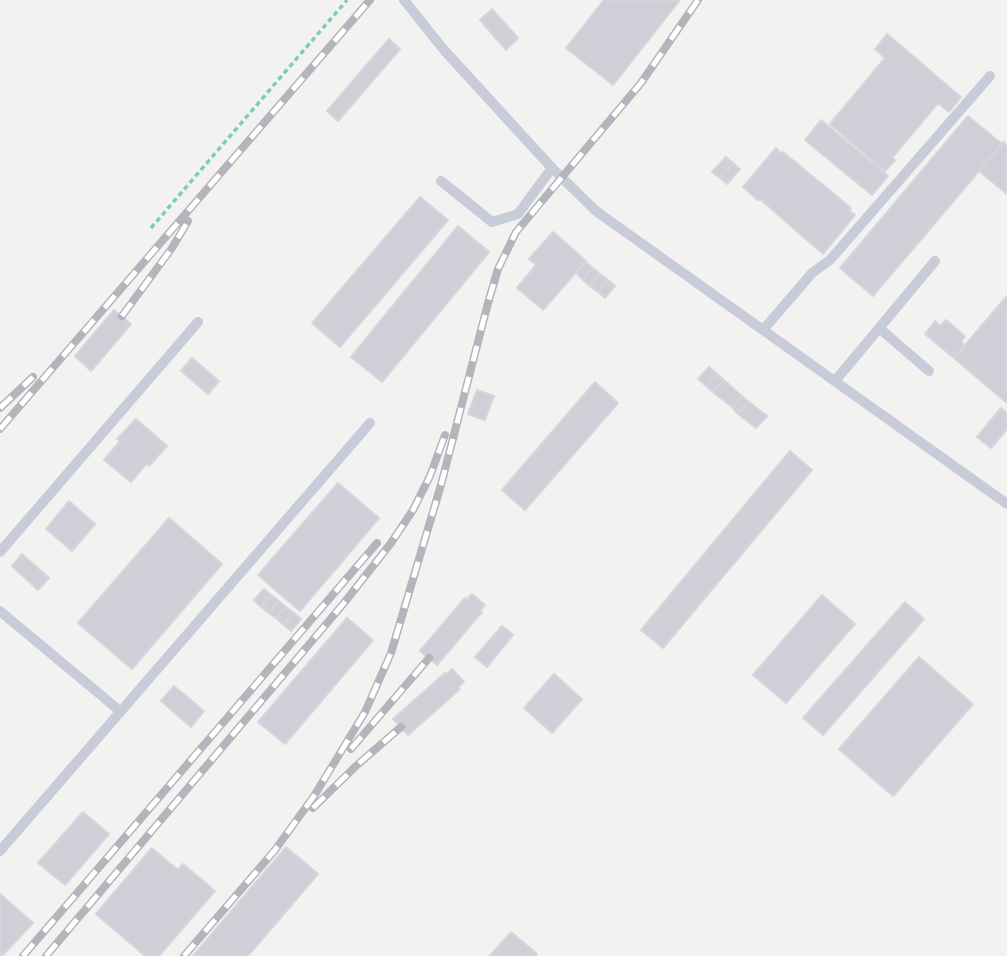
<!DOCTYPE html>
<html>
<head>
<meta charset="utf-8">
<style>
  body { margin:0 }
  canvas { display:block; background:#f4f2f1 }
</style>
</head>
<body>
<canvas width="1007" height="956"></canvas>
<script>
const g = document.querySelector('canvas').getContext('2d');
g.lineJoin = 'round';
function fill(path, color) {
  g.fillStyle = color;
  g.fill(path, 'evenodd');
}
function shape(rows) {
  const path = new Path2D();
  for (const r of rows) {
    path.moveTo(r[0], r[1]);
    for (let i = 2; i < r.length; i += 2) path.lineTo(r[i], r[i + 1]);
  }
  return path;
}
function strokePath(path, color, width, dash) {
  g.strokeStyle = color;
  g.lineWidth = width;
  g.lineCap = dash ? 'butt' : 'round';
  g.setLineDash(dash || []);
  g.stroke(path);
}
const building = shape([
  [604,0,680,0,613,85,566,48,604,0],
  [492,9,518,38,506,50,480,20,492,9],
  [887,34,961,97,949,112,938,103,892,158,895,160,885,171,830,124,885,58,875,49,887,34],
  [389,39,400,49,338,121,327,111,389,39],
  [968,116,1002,144,873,296,840,268,968,116],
  [821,120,888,176,872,195,805,140,821,120],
  [1003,142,1007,146,1007,194,979,171,1003,142],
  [776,148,782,154,783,152,851,208,849,210,855,215,823,254,760,199,758,200,743,187,776,148],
  [726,157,733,163,720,178,712,172,726,157],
  [733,163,740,169,727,184,720,178,733,163],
  [420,197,448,220,340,347,312,323,420,197],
  [458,226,489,252,382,382,351,357,458,226],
  [553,232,586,261,543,310,517,288,536,265,529,259,553,232],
  [586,262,593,268,583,280,576,273,586,262],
  [593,268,600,274,590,286,583,280,593,268],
  [600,274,608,280,598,292,590,286,600,274],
  [608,280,615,286,605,298,598,292,608,280],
  [1007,296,1007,403,954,358,1007,296],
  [114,310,131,324,91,371,75,356,114,310],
  [946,320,965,336,961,342,965,346,954,358,925,334,935,321,940,326,946,320],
  [192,358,219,381,208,394,181,371,192,358],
  [709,367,717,374,706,386,698,379,709,367],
  [717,374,724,380,713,392,706,386,717,374],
  [724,380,742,396,732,407,713,392,724,380],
  [595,382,618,403,525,510,502,490,595,382],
  [477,390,494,396,485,420,468,414,477,390],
  [742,396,749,402,738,414,732,407,742,396],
  [749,402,767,416,756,428,738,414,749,402],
  [1001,408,1007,413,1007,429,991,448,977,437,1001,408],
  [136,419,167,446,149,466,146,464,131,482,104,460,120,441,117,439,136,419],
  [790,451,812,470,663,648,641,630,790,451],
  [338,483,379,518,300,611,258,575,338,483],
  [69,501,95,524,72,551,46,529,69,501],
  [169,518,222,564,132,669,78,623,169,518],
  [22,554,49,578,38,590,12,566,22,554],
  [264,589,271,595,261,607,254,600,264,589],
  [472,594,485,605,480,611,482,612,437,665,420,651,465,598,467,599,472,594],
  [271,595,279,601,269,613,261,607,271,595],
  [822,595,855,624,786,703,753,675,822,595],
  [279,601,286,607,276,618,269,613,279,601],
  [905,602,924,619,823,735,803,718,905,602],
  [286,607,294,613,284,625,276,618,286,607],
  [294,613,301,619,291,631,284,625,294,613],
  [347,618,373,640,285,744,258,722,347,618],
  [502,626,513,635,487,667,475,657,502,626],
  [919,657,973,704,893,796,839,749,919,657],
  [452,669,464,682,458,687,460,689,408,735,393,719,445,673,446,675,452,669],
  [554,674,582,699,552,733,524,708,554,674],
  [174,686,204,711,191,727,161,701,174,686],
  [83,812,109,834,65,885,38,863,83,812],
  [286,847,318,874,248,956,193,956,286,847],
  [152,848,178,870,183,864,215,891,159,956,145,956,96,914,152,848],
  [0,894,33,923,2,956,0,956,0,894],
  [511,932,537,954,535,956,490,956,511,932]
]);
fill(building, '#cecfd7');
strokePath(building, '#d6d5dd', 2);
strokePath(shape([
  [151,228,347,0]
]), '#78cfc0', 3.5, [5, 3.5]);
strokePath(shape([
  [404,0,444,50,552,168,596,211,1007,504],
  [441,181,492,222,518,214,552,168],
  [879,328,929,371],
  [763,330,812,273,830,260,990,76],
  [835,381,935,261],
  [0,552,198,322],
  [0,611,120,711],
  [0,851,370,423]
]), '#c8ccd8', 10);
const rail = shape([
  [122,316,172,248,188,221],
  [0,408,33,377],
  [0,429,370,0],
  [351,749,429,658],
  [313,808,356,766,401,727],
  [23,956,377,543],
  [46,956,344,603,391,543,413,510,430,476,445,435],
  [184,956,275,850,314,796,365,712,391,653,441,485,488,303,498,269,516,232,641,83,698,0]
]);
strokePath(rail, '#b3b4bc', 8);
strokePath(rail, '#fff', 5, [16]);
</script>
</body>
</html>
